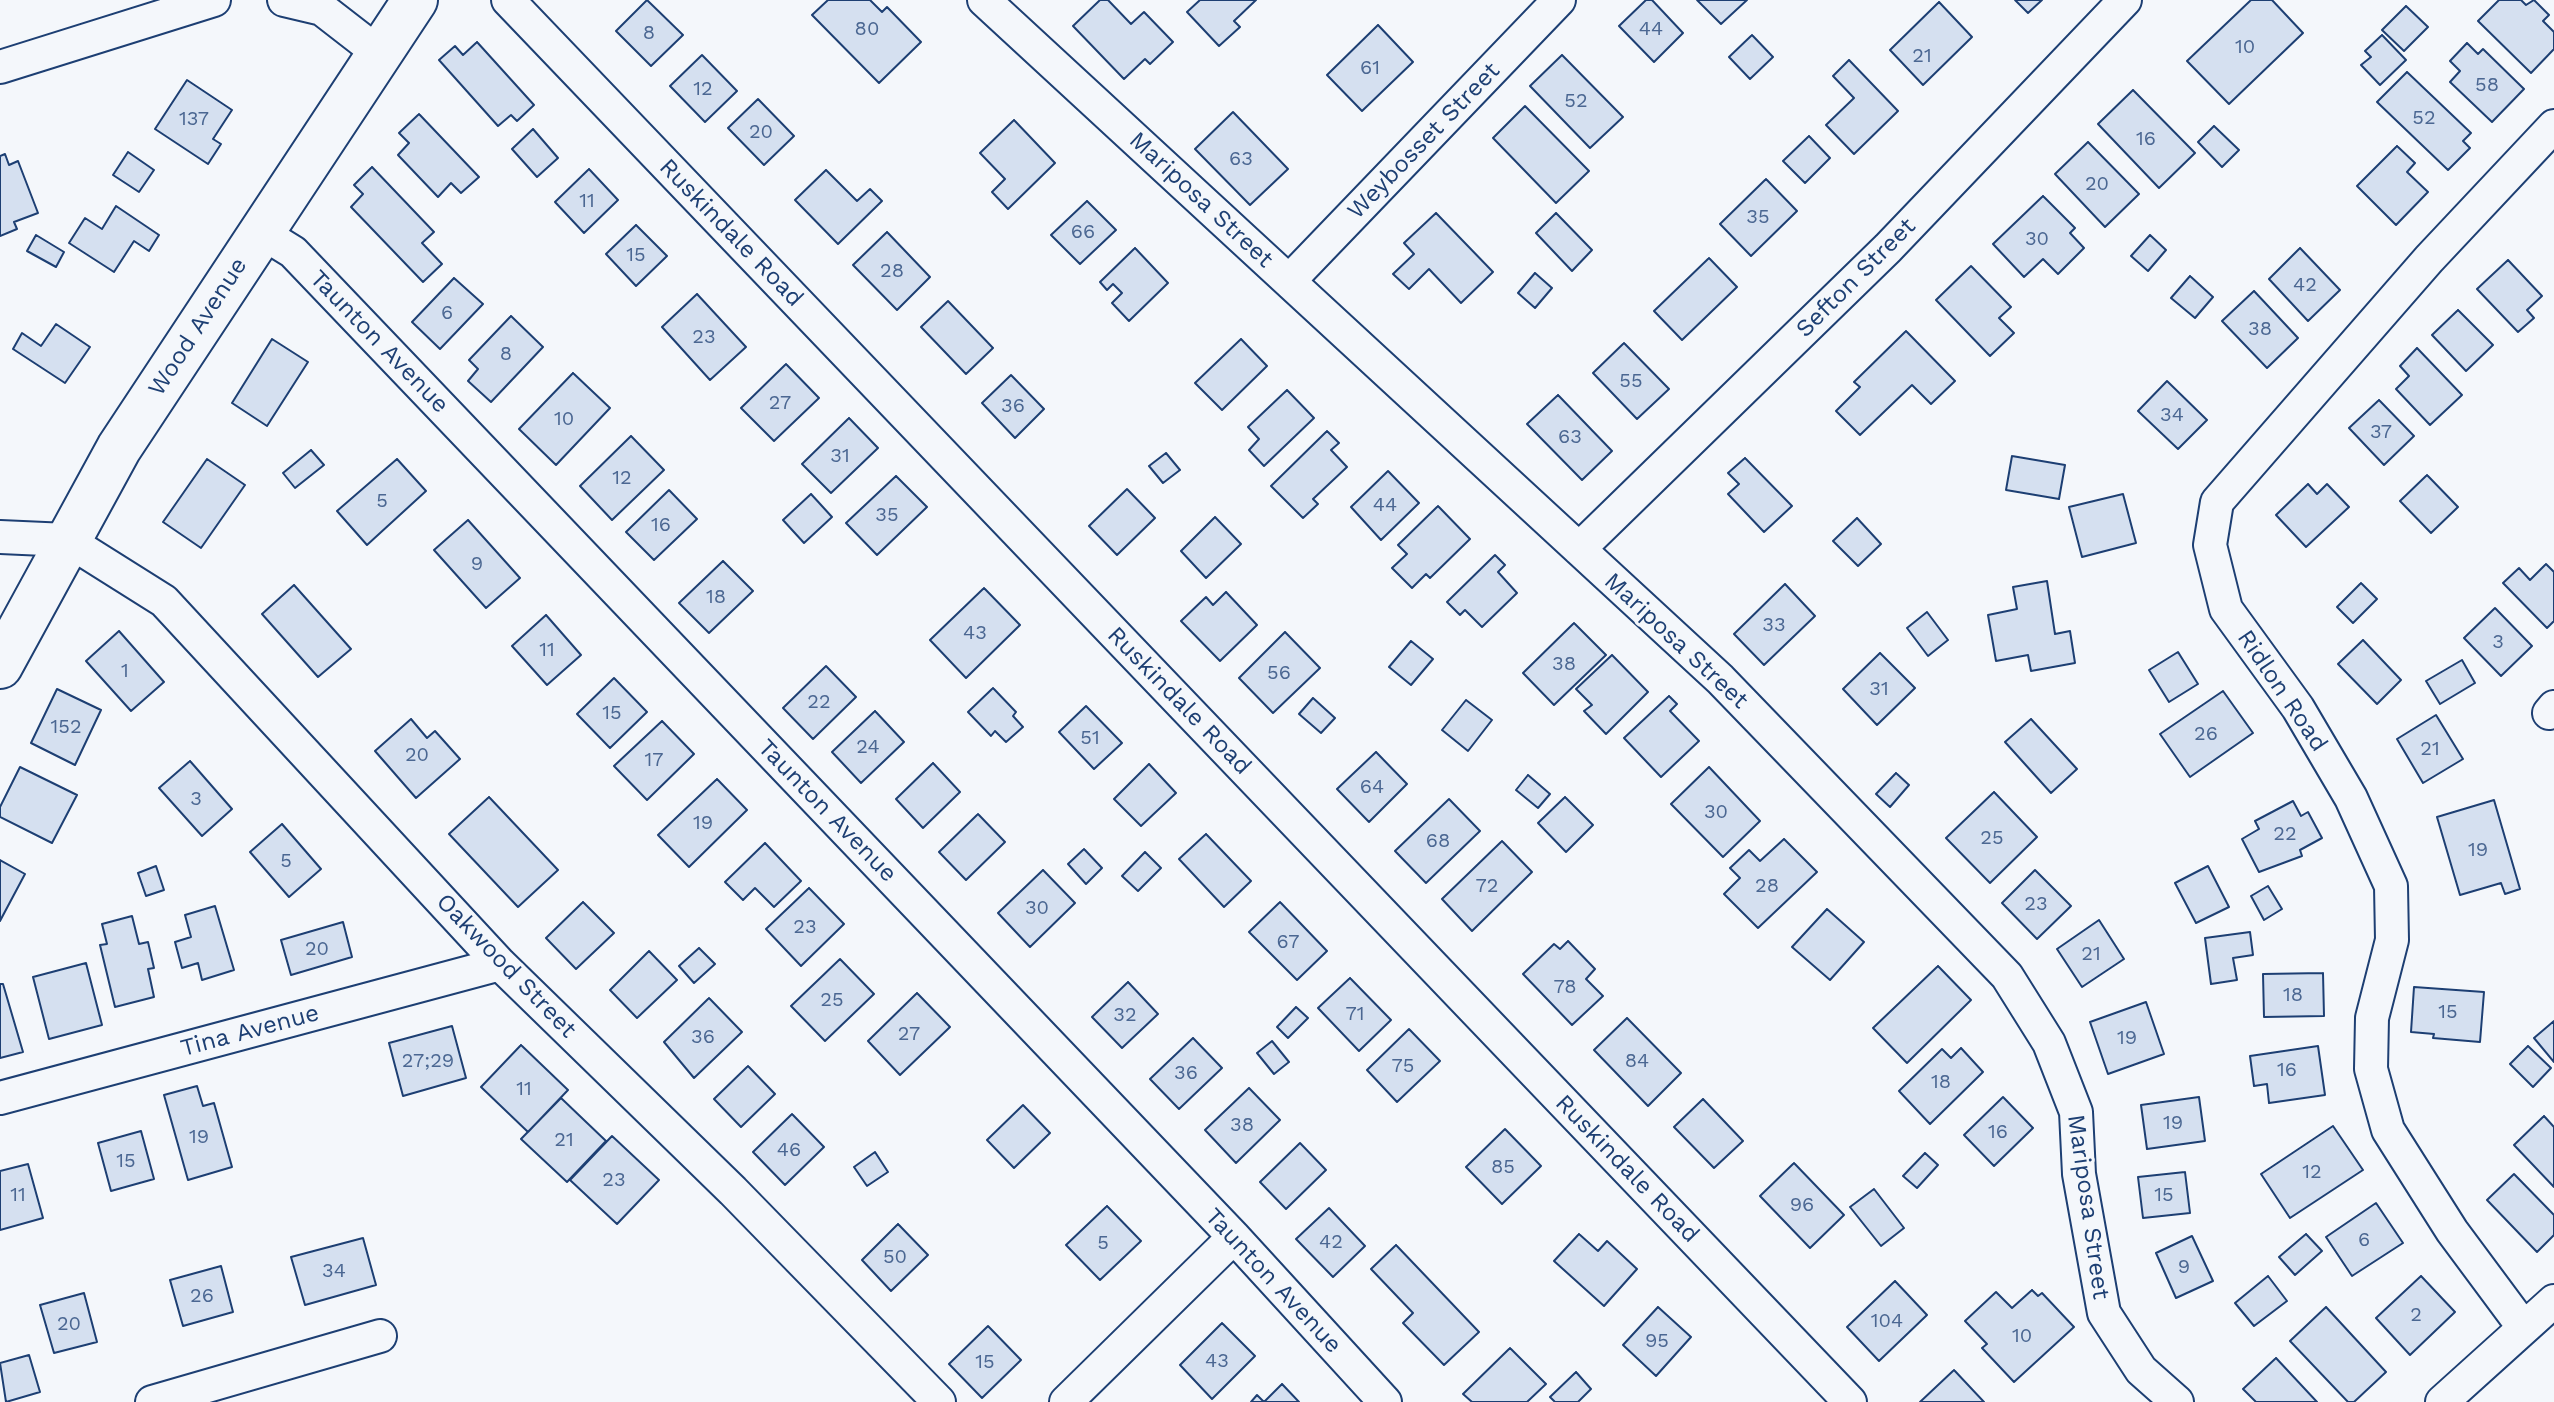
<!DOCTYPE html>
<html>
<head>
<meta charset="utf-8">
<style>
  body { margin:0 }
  canvas { display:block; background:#f4f7fb }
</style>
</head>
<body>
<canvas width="2554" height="1402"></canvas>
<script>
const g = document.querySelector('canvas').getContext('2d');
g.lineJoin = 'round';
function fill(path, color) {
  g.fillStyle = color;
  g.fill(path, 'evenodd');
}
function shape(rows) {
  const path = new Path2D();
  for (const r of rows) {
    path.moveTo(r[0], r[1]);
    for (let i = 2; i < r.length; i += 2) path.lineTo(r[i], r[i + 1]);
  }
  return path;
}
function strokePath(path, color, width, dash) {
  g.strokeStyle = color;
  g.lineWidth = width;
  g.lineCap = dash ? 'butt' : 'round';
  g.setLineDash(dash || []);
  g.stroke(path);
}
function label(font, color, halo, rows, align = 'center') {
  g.font = font + ' "Work Sans",sans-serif';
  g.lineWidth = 6;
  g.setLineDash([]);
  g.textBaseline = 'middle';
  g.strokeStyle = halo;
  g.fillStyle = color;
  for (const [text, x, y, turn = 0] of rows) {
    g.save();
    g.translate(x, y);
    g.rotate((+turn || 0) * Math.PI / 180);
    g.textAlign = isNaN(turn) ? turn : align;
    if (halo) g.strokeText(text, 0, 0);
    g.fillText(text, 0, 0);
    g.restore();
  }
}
const building = shape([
  [647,0,683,35,651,66,616,31,647,0],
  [828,0,870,0,882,12,887,7,921,42,879,83,812,15,828,0],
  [1100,0,1108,0,1131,24,1144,12,1173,42,1150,64,1145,59,1124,79,1073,26,1100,0],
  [1200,0,1256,0,1234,21,1240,27,1219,46,1187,12,1200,0],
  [1646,0,1652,0,1683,33,1654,62,1619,26,1646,0],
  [1697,0,1747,0,1721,24,1697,0],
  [2015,0,2042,0,2028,13,2015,0],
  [2251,0,2272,0,2303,33,2229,104,2187,61,2251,0],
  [2499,0,2521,0,2526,5,2534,0,2549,15,2543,21,2554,32,2554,49,2531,73,2478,21,2499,0],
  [1939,2,1972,37,1923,85,1890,50,1939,2],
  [2406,6,2428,27,2404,51,2382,30,2406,6],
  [1378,25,1413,62,1362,111,1327,75,1378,25],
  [1752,35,1773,57,1750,79,1729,57,1752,35],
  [2382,35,2406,60,2380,85,2361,65,2371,57,2365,51,2382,35],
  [477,42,534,105,517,121,511,115,498,126,439,60,455,46,463,55,477,42],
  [2467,43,2478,54,2483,49,2524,89,2492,122,2450,82,2460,71,2450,61,2467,43],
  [702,55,737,91,705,122,670,86,702,55],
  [1562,55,1623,117,1590,148,1530,86,1562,55],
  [1849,60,1898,111,1854,154,1826,125,1854,98,1833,76,1849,60],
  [2407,72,2471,133,2463,141,2470,148,2448,170,2377,102,2407,72],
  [187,80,232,110,213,139,221,144,208,164,155,129,187,80],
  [2133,90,2195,153,2159,188,2098,124,2133,90],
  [758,99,794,136,764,165,728,128,758,99],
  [1525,106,1589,171,1556,203,1493,138,1525,106],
  [1233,112,1288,169,1250,205,1195,149,1233,112],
  [419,114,479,177,461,193,451,183,438,197,398,155,409,143,399,133,419,114],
  [1014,120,1055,163,1008,209,992,192,1005,179,980,153,1014,120],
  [2214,126,2239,150,2222,167,2198,142,2214,126],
  [533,129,558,158,537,177,512,149,533,129],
  [1809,136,1830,158,1805,183,1783,161,1809,136],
  [2088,142,2139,194,2105,227,2055,174,2088,142],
  [2397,146,2415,163,2407,172,2428,192,2396,225,2357,186,2397,146],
  [128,152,154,170,139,192,113,175,128,152],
  [5,154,9,165,18,161,38,213,14,222,17,229,0,236,0,156,5,154],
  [372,167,434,232,422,243,442,264,423,282,351,207,363,194,354,185,372,167],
  [589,169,618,200,584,233,555,202,589,169],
  [826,170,857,201,870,189,882,201,838,244,795,200,826,170],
  [1766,179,1797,211,1751,256,1720,224,1766,179],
  [2043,196,2075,228,2070,233,2084,248,2058,274,2043,259,2024,277,1993,244,2043,196],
  [1087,201,1116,230,1080,264,1051,235,1087,201],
  [116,206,159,235,149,251,134,241,114,272,69,243,85,218,102,229,116,206],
  [1436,213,1493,272,1461,303,1429,269,1409,289,1393,274,1414,254,1404,243,1436,213],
  [1556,213,1592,250,1572,271,1536,233,1556,213],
  [636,225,667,256,636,286,606,254,636,225],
  [887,232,930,277,897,310,853,265,887,232],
  [36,235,64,252,56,267,27,251,36,235],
  [2150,235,2166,250,2148,271,2131,256,2150,235],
  [1135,248,1168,283,1129,321,1112,303,1122,293,1113,284,1107,290,1100,282,1135,248],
  [2300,248,2340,290,2308,321,2269,279,2300,248],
  [1709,258,1737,287,1682,340,1654,311,1709,258],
  [2508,260,2542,296,2527,310,2534,318,2518,332,2477,289,2508,260],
  [1971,266,2011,307,1999,318,2014,333,1990,356,1936,300,1971,266],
  [1535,273,1552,288,1535,308,1518,293,1535,273],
  [2190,276,2213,297,2195,318,2171,298,2190,276],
  [454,278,483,304,440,349,412,322,454,278],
  [2254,291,2298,338,2267,368,2222,321,2254,291],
  [697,294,746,347,710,380,662,327,697,294],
  [948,301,993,348,966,374,921,327,948,301],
  [2458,310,2493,345,2466,371,2432,335,2458,310],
  [511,316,543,347,491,402,468,381,478,369,469,360,511,316],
  [56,324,90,347,65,383,13,349,22,333,41,346,56,324],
  [1906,331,1955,381,1931,404,1912,385,1860,435,1836,411,1860,387,1854,382,1906,331],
  [272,339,308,362,267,426,232,403,272,339],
  [1241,339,1267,366,1222,410,1195,383,1241,339],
  [1624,343,1669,389,1637,419,1593,373,1624,343],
  [2417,348,2462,395,2430,425,2396,389,2409,376,2400,366,2417,348],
  [786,364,819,398,774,441,741,408,786,364],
  [573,373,610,408,556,465,519,429,573,373],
  [1011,375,1044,409,1015,438,982,403,1011,375],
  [2167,381,2207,420,2178,449,2138,411,2167,381],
  [1287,390,1314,418,1264,466,1249,450,1259,439,1248,427,1287,390],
  [1558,395,1612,451,1582,480,1527,424,1558,395],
  [2379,400,2414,436,2384,465,2349,428,2379,400],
  [849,418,878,448,831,493,802,464,849,418],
  [1327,431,1339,443,1331,450,1347,467,1313,499,1318,504,1303,518,1271,486,1327,431],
  [631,436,664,470,612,520,580,486,631,436],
  [311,450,324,465,295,488,283,473,311,450],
  [1166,453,1180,470,1163,483,1149,466,1166,453],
  [2012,456,2065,465,2059,499,2006,490,2012,456],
  [1745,458,1792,506,1764,532,1728,494,1739,484,1728,473,1745,458],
  [207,459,245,485,201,548,163,522,207,459],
  [397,459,426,491,367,545,337,511,397,459],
  [1388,471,1419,503,1381,540,1351,507,1388,471],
  [2427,475,2458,507,2431,533,2400,501,2427,475],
  [896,476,927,507,877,555,846,523,896,476],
  [2308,484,2317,494,2327,484,2349,507,2306,547,2276,515,2308,484],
  [1127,489,1155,518,1117,555,1089,526,1127,489],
  [669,490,697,519,654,560,626,532,669,490],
  [811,494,832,517,804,543,783,520,811,494],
  [2123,494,2136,543,2082,557,2069,507,2123,494],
  [1438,506,1470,539,1430,578,1426,574,1412,588,1392,568,1407,554,1398,545,1438,506],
  [1215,517,1241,544,1206,578,1181,551,1215,517],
  [1857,518,1881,544,1858,566,1833,541,1857,518],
  [468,520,520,578,486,608,434,550,468,520],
  [1495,555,1505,565,1498,572,1517,593,1482,627,1465,610,1460,615,1447,602,1495,555],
  [723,561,753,591,709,633,679,603,723,561],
  [2546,564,2554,572,2554,621,2547,628,2503,583,2519,568,2530,580,2546,564],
  [2047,581,2055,634,2070,631,2075,663,2031,671,2028,655,1996,661,1988,615,2017,609,2013,587,2047,581],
  [2361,583,2377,599,2353,623,2337,607,2361,583],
  [1785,584,1815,616,1764,665,1734,634,1785,584],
  [294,585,351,649,318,677,262,614,294,585],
  [984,588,1020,625,966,678,930,640,984,588],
  [1226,592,1257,625,1220,661,1181,621,1206,597,1213,605,1226,592],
  [2495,608,2532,646,2501,676,2464,638,2495,608],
  [1927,612,1948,640,1928,656,1907,628,1927,612],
  [546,615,581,655,547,685,512,646,546,615],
  [1574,623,1606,655,1554,705,1523,673,1574,623],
  [119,631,164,682,131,711,86,661,119,631],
  [1285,632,1320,668,1273,713,1239,678,1285,632],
  [2363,640,2401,680,2377,704,2338,664,2363,640],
  [1411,641,1433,659,1411,685,1389,667,1411,641],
  [2178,652,2198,684,2169,702,2149,670,2178,652],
  [1880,653,1915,688,1877,725,1843,689,1880,653],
  [1612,655,1648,692,1606,734,1584,711,1592,705,1576,689,1612,655],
  [2462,660,2475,683,2440,704,2426,681,2462,660],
  [826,666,856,697,813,739,783,708,826,666],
  [614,678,647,712,610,748,577,714,614,678],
  [993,688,1016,712,1013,716,1023,727,1006,742,995,731,991,736,968,712,993,688],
  [57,689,101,710,75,765,31,743,57,689],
  [2223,691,2253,733,2190,777,2160,734,2223,691],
  [1669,696,1677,704,1670,711,1699,741,1661,777,1624,738,1669,696],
  [1313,698,1335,718,1321,733,1299,714,1313,698],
  [1466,700,1492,720,1468,751,1442,730,1466,700],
  [1086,706,1122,743,1094,769,1059,732,1086,706],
  [875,711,904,742,861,783,832,752,875,711],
  [2436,715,2463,759,2423,783,2397,739,2436,715],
  [411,719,427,738,435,731,460,759,416,798,375,751,411,719],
  [2031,719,2077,769,2051,793,2005,742,2031,719],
  [662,721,694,754,647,800,614,766,662,721],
  [1376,752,1407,784,1369,822,1337,789,1376,752],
  [190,761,232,809,202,836,159,788,190,761],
  [933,763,960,792,923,828,896,799,933,763],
  [1149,764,1176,793,1141,826,1114,799,1149,764],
  [20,767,77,795,52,843,0,817,0,807,20,767],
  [1709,767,1760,821,1723,857,1671,804,1709,767],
  [1896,773,1909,785,1890,807,1876,794,1896,773],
  [1528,775,1550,794,1538,808,1516,790,1528,775],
  [717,779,747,810,689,867,658,835,717,779],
  [1994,792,2037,837,1990,883,1946,838,1994,792],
  [489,797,558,870,518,907,449,834,489,797],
  [1565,797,1593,825,1566,852,1538,823,1565,797],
  [1449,799,1480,831,1426,883,1395,851,1449,799],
  [2494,800,2520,889,2505,894,2501,883,2460,895,2437,817,2494,800],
  [2293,801,2301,816,2308,812,2322,838,2300,850,2302,856,2259,872,2242,839,2259,829,2255,821,2293,801],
  [978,814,1005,842,966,880,939,852,978,814],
  [282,824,321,869,289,897,250,852,282,824],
  [1206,834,1251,881,1224,907,1179,859,1206,834],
  [1784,839,1817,872,1758,928,1724,894,1740,878,1730,868,1749,850,1760,861,1784,839],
  [1502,841,1532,872,1472,931,1442,899,1502,841],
  [765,843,801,881,774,907,755,888,743,900,725,882,765,843],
  [1084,849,1102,868,1086,884,1068,864,1084,849],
  [1145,852,1161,868,1138,891,1122,876,1145,852],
  [0,860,25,874,0,921,0,860],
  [156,866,164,890,146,896,138,873,156,866],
  [2208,866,2229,907,2196,923,2175,883,2208,866],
  [1043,870,1075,903,1030,947,998,913,1043,870],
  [2035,870,2071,906,2037,939,2002,903,2035,870],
  [2268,886,2282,909,2264,920,2251,896,2268,886],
  [809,888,844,924,801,966,766,929,809,888],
  [583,902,614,933,576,969,546,938,583,902],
  [1280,902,1327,951,1297,980,1249,932,1280,902],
  [215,906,234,970,202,980,198,963,182,968,175,942,191,937,185,915,215,906],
  [1827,909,1864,942,1830,980,1792,947,1827,909],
  [132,916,139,944,148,942,154,968,148,969,154,997,115,1007,100,945,107,944,102,924,132,916],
  [2099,920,2124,959,2082,987,2057,949,2099,920],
  [343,922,352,957,291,975,281,940,343,922],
  [2250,932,2253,955,2233,958,2237,980,2211,984,2205,938,2250,932],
  [1568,941,1595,969,1586,979,1603,996,1572,1025,1523,974,1554,944,1560,949,1568,941],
  [699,948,715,964,694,983,679,966,699,948],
  [649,951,677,980,637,1018,610,990,649,951],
  [840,959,874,994,825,1041,791,1006,840,959],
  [86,963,102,1025,49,1039,33,977,86,963],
  [1938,966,1971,1000,1907,1063,1873,1028,1938,966],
  [2323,973,2324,1016,2264,1017,2263,974,2323,973],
  [1350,978,1391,1020,1359,1051,1318,1008,1350,978],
  [1128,982,1158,1014,1122,1048,1092,1017,1128,982],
  [0,984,3,984,23,1052,0,1058,0,984],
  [2414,987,2484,992,2480,1042,2433,1038,2434,1034,2411,1032,2414,987],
  [917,993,950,1027,900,1075,868,1041,917,993],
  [709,998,742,1032,694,1078,664,1042,709,998],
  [2146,1002,2164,1054,2108,1074,2090,1022,2146,1002],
  [1296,1007,1308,1018,1288,1038,1277,1027,1296,1007],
  [1627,1018,1681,1073,1648,1106,1594,1050,1627,1018],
  [2554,1021,2554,1062,2534,1038,2554,1021],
  [452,1026,466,1078,403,1096,389,1043,452,1026],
  [1409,1029,1440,1061,1397,1102,1367,1070,1409,1029],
  [1193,1038,1222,1068,1179,1109,1150,1079,1193,1038],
  [1272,1041,1289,1062,1274,1074,1257,1053,1272,1041],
  [521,1045,568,1090,528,1132,481,1087,521,1045],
  [2318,1046,2325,1095,2269,1103,2267,1084,2254,1086,2250,1056,2318,1046],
  [2528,1046,2551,1068,2533,1087,2510,1064,2528,1046],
  [1961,1048,1983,1072,1930,1124,1899,1091,1942,1049,1951,1058,1961,1048],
  [748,1066,775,1094,741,1127,714,1099,748,1066],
  [197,1086,203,1106,214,1103,232,1167,188,1180,164,1095,197,1086],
  [1249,1088,1280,1120,1236,1163,1205,1130,1249,1088],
  [2003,1097,2033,1128,1994,1166,1964,1135,2003,1097],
  [2199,1097,2205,1141,2147,1149,2141,1105,2199,1097],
  [561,1098,606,1141,567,1182,521,1139,561,1098],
  [1703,1099,1743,1141,1714,1168,1674,1127,1703,1099],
  [1023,1105,1050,1133,1014,1168,987,1140,1023,1105],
  [792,1114,824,1147,785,1185,753,1152,792,1114],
  [2544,1116,2554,1127,2554,1187,2514,1145,2544,1116],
  [2333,1126,2363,1170,2290,1218,2261,1174,2333,1126],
  [1505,1129,1541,1166,1502,1204,1466,1167,1505,1129],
  [141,1131,154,1179,111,1191,98,1143,141,1131],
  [612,1136,659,1180,617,1224,570,1180,612,1136],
  [1300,1143,1326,1170,1286,1209,1260,1182,1300,1143],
  [875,1152,888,1172,867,1186,854,1167,875,1152],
  [1925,1153,1938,1165,1917,1188,1903,1176,1925,1153],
  [1794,1163,1844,1215,1810,1248,1760,1196,1794,1163],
  [28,1164,43,1218,0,1230,0,1171,28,1164],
  [2185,1172,2190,1213,2143,1218,2138,1177,2185,1172],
  [2514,1174,2554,1215,2554,1235,2537,1252,2487,1200,2514,1174],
  [1874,1189,1904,1228,1881,1246,1850,1207,1874,1189],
  [2376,1203,2403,1243,2352,1276,2326,1237,2376,1203],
  [1107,1206,1141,1241,1100,1280,1066,1245,1107,1206],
  [1329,1208,1365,1246,1333,1277,1296,1239,1329,1208],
  [898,1224,928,1255,891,1291,862,1260,898,1224],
  [1579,1234,1598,1251,1607,1241,1637,1269,1604,1306,1554,1261,1579,1234],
  [2306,1234,2322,1251,2295,1275,2279,1257,2306,1234],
  [2192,1236,2213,1281,2176,1298,2156,1253,2192,1236],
  [363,1238,376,1285,305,1305,291,1257,363,1238],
  [1396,1245,1479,1332,1444,1365,1403,1323,1413,1313,1371,1269,1396,1245],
  [221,1266,233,1312,183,1326,170,1280,221,1266],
  [2268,1276,2287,1301,2254,1326,2235,1303,2268,1276],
  [2421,1276,2455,1312,2410,1355,2376,1318,2421,1276],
  [1895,1281,1927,1315,1879,1361,1847,1327,1895,1281],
  [2032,1290,2038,1296,2042,1293,2074,1327,2014,1382,1982,1348,1987,1344,1965,1321,1996,1292,2012,1308,2032,1290],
  [84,1293,97,1342,54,1353,40,1305,84,1293],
  [1658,1307,1691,1337,1656,1376,1623,1345,1658,1307],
  [2326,1307,2386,1372,2354,1402,2348,1402,2290,1341,2326,1307],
  [1222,1323,1255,1356,1212,1399,1180,1365,1222,1323],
  [988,1326,1021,1360,982,1398,949,1364,988,1326],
  [1510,1348,1546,1384,1527,1402,1472,1402,1463,1394,1510,1348],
  [29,1355,40,1392,6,1402,0,1363,29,1355],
  [2276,1358,2317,1402,2256,1402,2243,1389,2276,1358],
  [1954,1370,1984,1402,1920,1402,1954,1370],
  [1576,1372,1591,1389,1578,1402,1555,1402,1550,1397,1576,1372],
  [1282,1384,1299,1402,1251,1402,1257,1395,1264,1402,1282,1384]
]);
fill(building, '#d5e0f0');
strokePath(building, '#1d3f73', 2);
const minor = shape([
  [284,0,322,9,380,54],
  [508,0,1850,1402],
  [984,0,1720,679,2007,976,2049,1043,2076,1112,2079,1174,2104,1313,2141,1370,2177,1402],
  [0,67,214,0],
  [259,231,293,252,1234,1237,1385,1402],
  [1289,281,1559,0],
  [0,537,67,540,164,601,500,964,733,1191,939,1402],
  [1579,549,1888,248,2125,0],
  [2549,713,2554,707],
  [0,1098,500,964],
  [2524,1328,2452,1231,2388,1130,2371,1069,2372,1018,2392,940,2391,886,2351,798,2298,708,2226,609,2210,545,2217,502,2429,259,2554,126],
  [152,1402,380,1336],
  [1066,1402,1234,1237],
  [2442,1402,2554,1301]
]);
const secondary = shape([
  [0,666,119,448,415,0]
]);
strokePath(minor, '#1d3f73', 36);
strokePath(secondary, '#1d3f73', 48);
strokePath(minor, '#f4f7fb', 32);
strokePath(secondary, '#f4f7fb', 44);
label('20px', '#4b6792', null, [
  ["80",867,29],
  ["44",1651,29],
  ["8",649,33],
  ["10",2245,47],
  ["21",1922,56],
  ["61",1370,68],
  ["58",2487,85],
  ["12",703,89],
  ["52",1576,101],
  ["52",2424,118],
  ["137",194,119],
  ["20",761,132],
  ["16",2146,139],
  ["63",1241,159],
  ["20",2097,184],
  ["11",587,201],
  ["35",1758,217],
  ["66",1083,232],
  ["30",2037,239],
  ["15",636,255],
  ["28",892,271],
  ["42",2305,285],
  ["6",447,313],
  ["38",2260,329],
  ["23",704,337],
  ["8",506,354],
  ["55",1631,381],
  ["27",780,403],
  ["36",1013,406],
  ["34",2172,415],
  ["10",564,419],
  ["37",2381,432],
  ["63",1570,437],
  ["31",840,456],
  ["12",622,478],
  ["5",382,501],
  ["44",1385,505],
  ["35",887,515],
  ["16",661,525],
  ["9",477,564],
  ["18",716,597],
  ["33",1774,625],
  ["43",975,633],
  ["3",2498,642],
  ["11",547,650],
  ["38",1564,664],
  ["1",125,671],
  ["56",1279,673],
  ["31",1879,689],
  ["22",819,702],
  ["15",612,713],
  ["152",66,727],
  ["26",2206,734],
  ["51",1090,738],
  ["24",868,747],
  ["21",2430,749],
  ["20",417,755],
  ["17",654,760],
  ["64",1372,787],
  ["3",196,799],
  ["30",1716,812],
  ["19",703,823],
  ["22",2285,834],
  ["25",1992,838],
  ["68",1438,841],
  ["19",2478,850],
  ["5",286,861],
  ["72",1487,886],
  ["28",1767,886],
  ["23",2036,904],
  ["30",1037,908],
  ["23",805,927],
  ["67",1288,942],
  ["20",317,949],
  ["21",2091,954],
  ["78",1565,987],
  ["18",2293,995],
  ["25",832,1000],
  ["15",2448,1012],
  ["71",1355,1014],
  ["32",1125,1015],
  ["27",909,1034],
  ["36",703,1037],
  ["19",2127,1038],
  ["27;29",428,1061],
  ["84",1637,1061],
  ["75",1403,1066],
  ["16",2287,1070],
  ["36",1186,1073],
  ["18",1941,1082],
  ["11",524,1089],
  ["19",2173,1123],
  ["38",1242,1125],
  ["16",1998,1132],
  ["19",199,1137],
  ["21",564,1140],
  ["46",789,1150],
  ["15",126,1161],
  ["85",1503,1167],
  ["12",2312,1172],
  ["23",614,1180],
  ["11",18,1195],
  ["15",2164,1195],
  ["96",1802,1205],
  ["6",2364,1240],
  ["42",1331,1242],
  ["5",1103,1243],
  ["50",895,1257],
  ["9",2184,1267],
  ["34",334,1271],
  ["26",202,1296],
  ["2",2416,1315],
  ["104",1887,1321],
  ["20",69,1324],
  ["10",2022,1336],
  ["95",1657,1341],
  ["43",1217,1361],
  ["15",985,1362]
]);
label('24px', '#1d3f73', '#f4f7fb', [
  ["Weybosset Street",1424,141,-46],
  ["Mariposa Street",1201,200,43],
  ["Ruskindale Road",731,233,46],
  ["Sefton Street",1856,278,-45],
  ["Wood Avenue",198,327,-57],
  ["Taunton Avenue",379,342,46],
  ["Mariposa Street",1676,641,43],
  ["Ridlon Road",2282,691,56],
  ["Ruskindale Road",1179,701,46],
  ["Taunton Avenue",827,811,46],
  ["Oakwood Street",506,966,46],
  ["Tina Avenue",250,1031,-15],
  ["Ruskindale Road",1627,1169,46],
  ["Mariposa Street",2088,1207,82],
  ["Taunton Avenue",1273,1281,47]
]);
</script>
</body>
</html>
